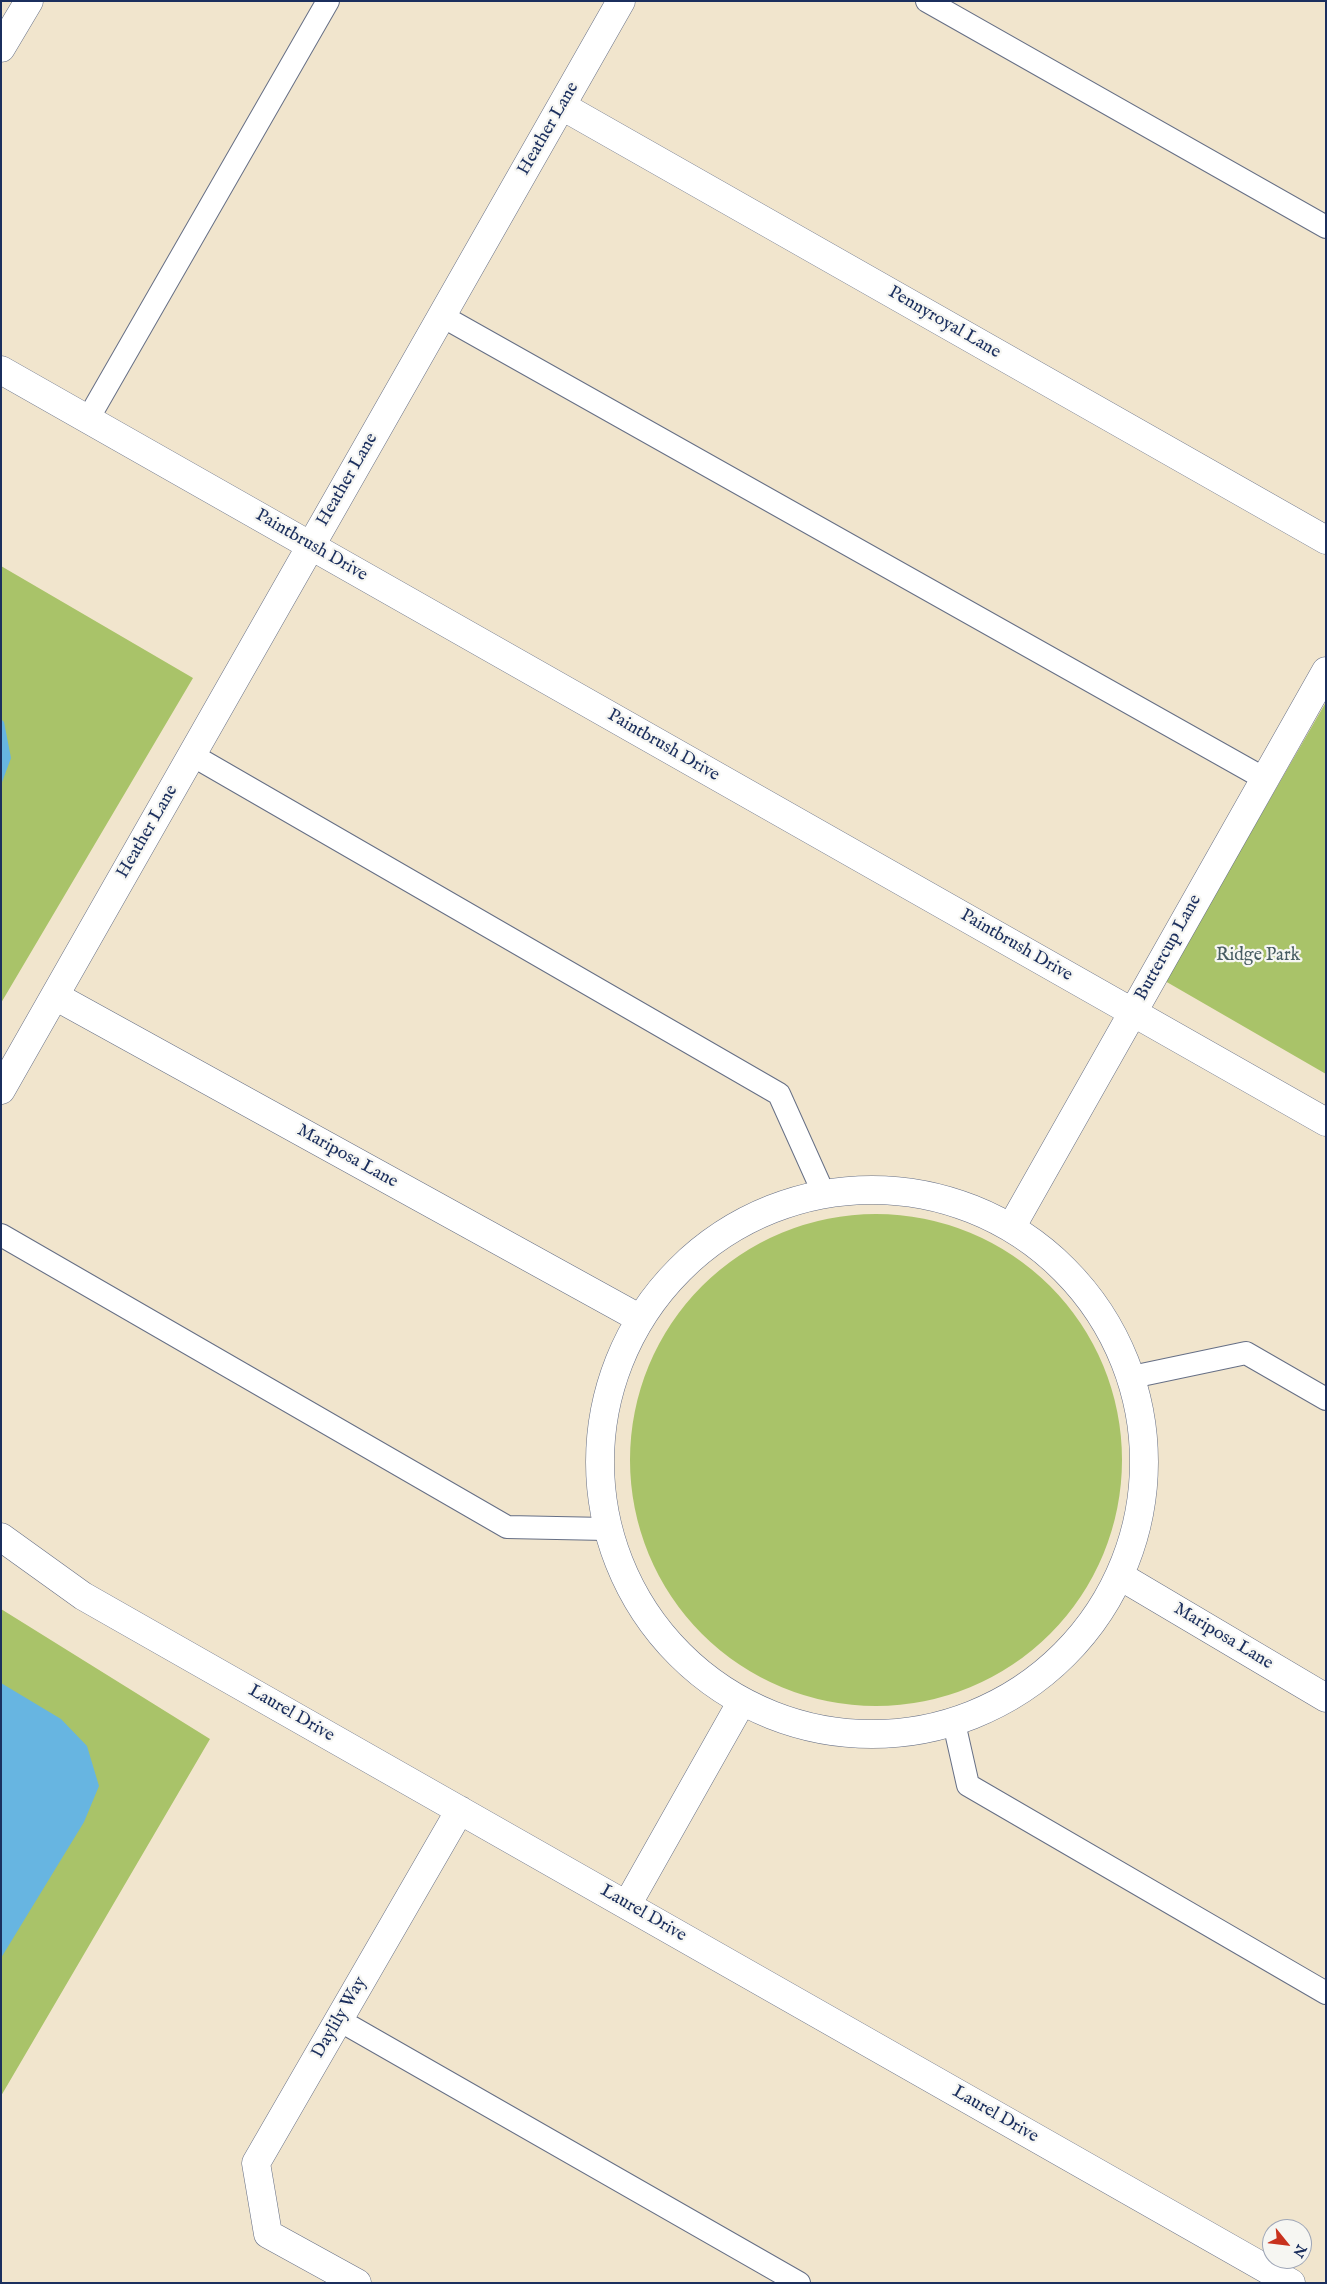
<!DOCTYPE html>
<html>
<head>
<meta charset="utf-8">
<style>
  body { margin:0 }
  #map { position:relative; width:1327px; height:2284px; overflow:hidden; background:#f1e5cd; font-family:"IM FELL English",serif }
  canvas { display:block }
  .frame { position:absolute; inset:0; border:2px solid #1b2f5e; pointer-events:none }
  .north { position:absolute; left:1262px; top:2219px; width:50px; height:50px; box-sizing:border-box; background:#f6f6f2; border:1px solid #9ea6b7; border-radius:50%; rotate:119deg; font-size:14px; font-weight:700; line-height:20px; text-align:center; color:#1b2f5e }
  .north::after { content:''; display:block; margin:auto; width:18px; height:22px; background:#c8321e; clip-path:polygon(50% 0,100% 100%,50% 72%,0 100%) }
</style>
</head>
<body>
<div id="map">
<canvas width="1327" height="2284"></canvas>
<div class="frame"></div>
<div class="north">N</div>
</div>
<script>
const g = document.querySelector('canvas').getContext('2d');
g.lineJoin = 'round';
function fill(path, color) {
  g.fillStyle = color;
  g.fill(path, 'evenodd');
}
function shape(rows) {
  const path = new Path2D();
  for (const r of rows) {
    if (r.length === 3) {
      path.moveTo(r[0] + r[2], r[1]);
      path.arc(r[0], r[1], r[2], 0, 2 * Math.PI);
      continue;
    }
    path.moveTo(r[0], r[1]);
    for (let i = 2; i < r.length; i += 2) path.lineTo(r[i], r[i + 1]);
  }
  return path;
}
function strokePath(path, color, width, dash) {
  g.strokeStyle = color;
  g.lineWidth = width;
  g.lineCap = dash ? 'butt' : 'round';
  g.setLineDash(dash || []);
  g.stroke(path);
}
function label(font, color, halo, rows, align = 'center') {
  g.font = font + ' "IM FELL English",serif';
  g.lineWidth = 4.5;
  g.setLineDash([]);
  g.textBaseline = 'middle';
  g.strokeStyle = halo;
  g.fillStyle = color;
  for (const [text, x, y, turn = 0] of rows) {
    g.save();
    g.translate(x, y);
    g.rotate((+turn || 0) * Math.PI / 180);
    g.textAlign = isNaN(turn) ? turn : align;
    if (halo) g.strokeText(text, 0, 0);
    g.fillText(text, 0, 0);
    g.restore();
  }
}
fill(shape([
  [1,566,193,678,1,1003],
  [1326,702,1326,1074,1165,981],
  [876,1460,246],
  [1,1609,210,1739,1,2096]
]), '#a9c369');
fill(shape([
  [1,719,4,722,11,758,1,785],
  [1,1683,61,1719,87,1746,99,1786,84,1822,1,1958]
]), '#67b5e1');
const lane = shape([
  [927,1,1326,227],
  [442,316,1265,779],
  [88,419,328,1],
  [192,755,779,1094,823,1192],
  [1,1235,507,1527,606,1529],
  [1132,1377,1246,1353,1326,1399],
  [954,1723,968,1785,1326,1993],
  [339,2020,799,2283]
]);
const street = shape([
  [1,48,29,1],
  [562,106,1326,540],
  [1,370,1326,1122],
  [55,996,639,1318],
  [1,1090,621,1],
  [872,1462,272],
  [1012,1226,1326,671],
  [1,1537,83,1596,1291,2283],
  [1120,1576,1326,1698],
  [627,1905,741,1703],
  [357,2283,268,2234,256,2163,460,1810]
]);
strokePath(lane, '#666f85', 24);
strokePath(street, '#666f85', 29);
strokePath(lane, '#fff', 22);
strokePath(street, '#fff', 28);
label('18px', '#1b2f5e', '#f6f6f2', [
  ["Heather Lane",549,129,-60],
  ["Pennyroyal Lane",944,323,30],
  ["Heather Lane",348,480,-60],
  ["Paintbrush Drive",311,546,30],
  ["Paintbrush Drive",663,746,30],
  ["Heather Lane",148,832,-60],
  ["Paintbrush Drive",1016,946,30],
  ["Buttercup Lane",1169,948,-61],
  ["Mariposa Lane",347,1157,29],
  ["Mariposa Lane",1223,1637,31],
  ["Laurel Drive",291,1714,30],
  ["Laurel Drive",643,1914,30],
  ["Daylily Way",340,2018,-60],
  ["Laurel Drive",995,2115,30]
]);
label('18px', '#465b61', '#f6f6f2', [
  ["Ridge Park",1258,956]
]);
</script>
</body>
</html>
